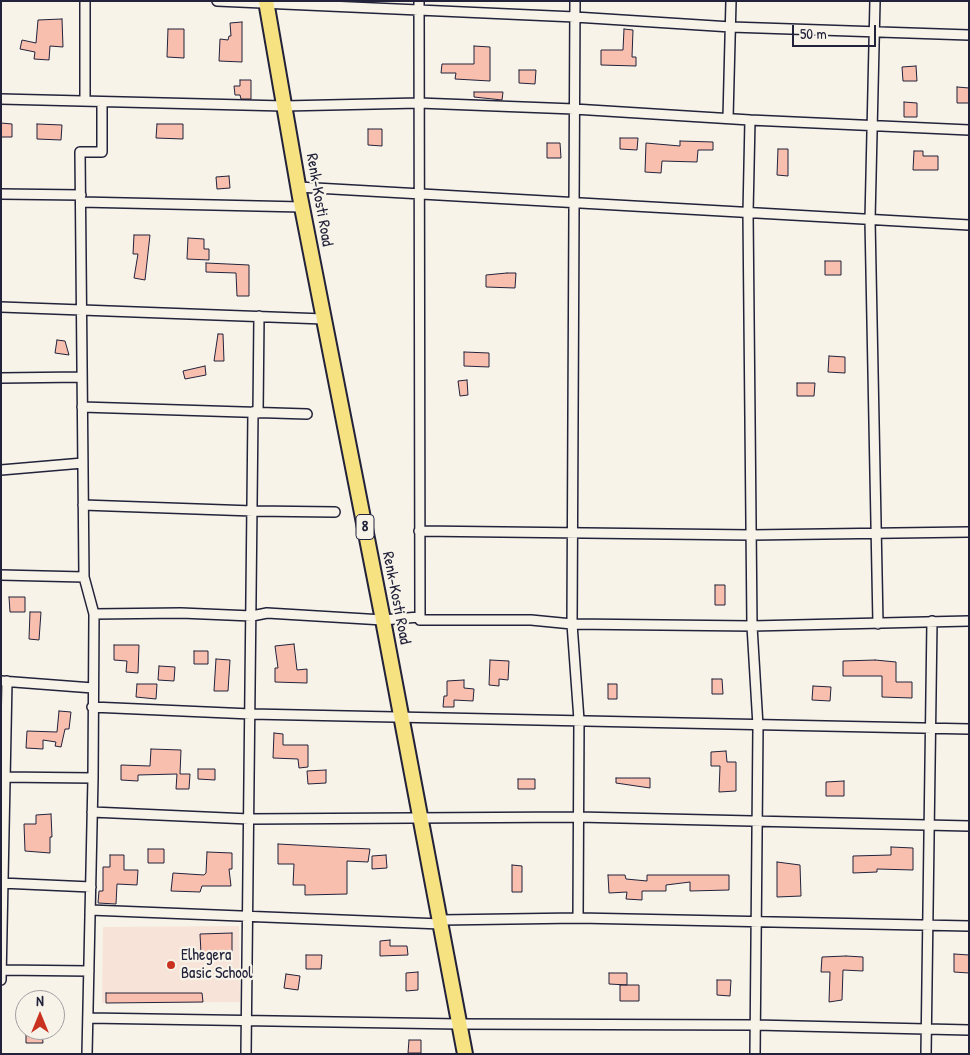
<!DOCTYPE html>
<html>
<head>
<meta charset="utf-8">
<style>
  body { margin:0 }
  #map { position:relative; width:970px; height:1055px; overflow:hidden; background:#f7f3e8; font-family:"Patrick Hand",sans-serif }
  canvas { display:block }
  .frame { position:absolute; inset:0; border:2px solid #22223b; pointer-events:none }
  .north { position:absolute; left:15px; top:990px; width:50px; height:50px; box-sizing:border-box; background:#f7f3e8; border:1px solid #a29fa3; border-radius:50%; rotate:0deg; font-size:14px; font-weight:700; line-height:20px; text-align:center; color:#22223b }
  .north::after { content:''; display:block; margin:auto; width:18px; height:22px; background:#c8321e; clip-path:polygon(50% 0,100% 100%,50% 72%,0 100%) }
  .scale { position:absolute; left:792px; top:25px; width:84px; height:22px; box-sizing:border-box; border:2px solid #22223b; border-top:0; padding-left:6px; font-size:15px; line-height:18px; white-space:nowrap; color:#22223b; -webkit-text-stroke:4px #f7f3e8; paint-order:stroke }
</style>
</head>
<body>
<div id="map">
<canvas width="970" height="1055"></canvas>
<div class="frame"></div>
<div class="north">N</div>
<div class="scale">50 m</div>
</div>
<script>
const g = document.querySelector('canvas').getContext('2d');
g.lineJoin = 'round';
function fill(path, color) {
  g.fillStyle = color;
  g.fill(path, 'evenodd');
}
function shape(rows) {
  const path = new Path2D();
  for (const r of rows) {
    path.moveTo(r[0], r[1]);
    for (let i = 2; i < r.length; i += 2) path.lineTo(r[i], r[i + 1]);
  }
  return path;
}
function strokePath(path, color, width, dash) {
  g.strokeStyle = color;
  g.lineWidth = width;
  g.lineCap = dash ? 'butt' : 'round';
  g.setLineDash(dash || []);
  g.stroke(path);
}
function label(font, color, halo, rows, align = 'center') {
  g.font = font + ' "Patrick Hand",sans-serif';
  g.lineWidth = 4.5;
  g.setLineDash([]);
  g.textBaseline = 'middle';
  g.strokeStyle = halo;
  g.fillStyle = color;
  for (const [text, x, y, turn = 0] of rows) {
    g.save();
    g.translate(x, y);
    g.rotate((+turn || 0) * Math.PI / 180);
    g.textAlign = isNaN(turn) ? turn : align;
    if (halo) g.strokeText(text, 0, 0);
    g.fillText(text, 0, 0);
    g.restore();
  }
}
fill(shape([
  [239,926,240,1002,102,1003,103,927]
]), '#f7e3d7');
const building = shape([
  [62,19,63,47,50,46,49,60,34,59,35,52,20,49,22,40,36,43,38,20,62,19],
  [242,22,242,62,219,61,220,39,228,40,229,36,231,36,230,23,242,22],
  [168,29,184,29,184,58,167,57,168,29],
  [624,29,633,30,632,57,636,57,636,66,601,65,601,50,623,50,624,29],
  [474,46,490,47,490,81,455,79,456,73,441,73,442,64,474,64,474,46],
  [916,66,917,81,903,81,902,67,916,66],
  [519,70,536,70,535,84,519,83,519,70],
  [240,80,251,80,251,99,241,99,240,95,235,95,234,86,240,86,240,80],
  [957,87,969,88,969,103,957,103,957,87],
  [474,92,503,92,502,100,474,97,474,92],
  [904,102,917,103,917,117,904,117,904,102],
  [1,123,12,124,12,137,1,137,1,123],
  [37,124,62,125,61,140,37,139,37,124],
  [157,124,183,124,183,139,156,138,157,124],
  [368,129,382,129,382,146,368,145,368,129],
  [620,138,638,138,637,150,620,149,620,138],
  [680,141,713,142,713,150,698,150,697,162,662,161,661,173,645,172,646,143,680,146,680,141],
  [547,143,560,143,561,158,547,158,547,143],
  [778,149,788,149,788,176,777,175,778,149],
  [914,151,923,151,923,156,938,156,938,170,913,170,914,151],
  [229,176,230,188,217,189,216,177,229,176],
  [134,235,150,235,145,280,134,278,138,254,133,254,134,235],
  [188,238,204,239,204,249,209,249,209,260,187,259,188,238],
  [825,261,841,261,841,275,825,275,825,261],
  [206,263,249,265,249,296,237,296,236,273,206,272,206,263],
  [507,273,516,273,515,288,486,287,486,275,507,273],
  [218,334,223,334,224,361,214,361,218,334],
  [57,340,65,341,69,355,55,353,57,340],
  [464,352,489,353,489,367,464,366,464,352],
  [829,356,845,357,845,373,828,372,829,356],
  [205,366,206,375,185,379,183,371,205,366],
  [467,380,468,395,460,396,458,381,467,380],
  [797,383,815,383,814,396,797,396,797,383],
  [715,585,725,585,725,605,715,605,715,585],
  [9,597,25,597,25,612,10,612,9,597],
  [30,612,41,612,39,640,29,639,30,612],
  [294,644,297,670,307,669,307,683,275,682,275,668,278,668,275,646,294,644],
  [114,645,139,645,138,673,126,672,127,661,114,660,114,645],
  [194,651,208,651,208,664,194,664,194,651],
  [216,659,230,660,228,691,214,691,216,659],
  [490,660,509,661,508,680,499,679,499,686,489,685,490,660],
  [875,660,896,662,896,682,912,682,912,698,882,697,882,676,843,676,843,661,875,660],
  [159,666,175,667,174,681,158,680,159,666],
  [712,679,722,679,723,694,712,694,712,679],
  [464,680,464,688,474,689,473,701,454,700,454,707,443,707,444,696,447,696,447,681,464,680],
  [137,684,157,684,156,699,136,697,137,684],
  [608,684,617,684,617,699,608,699,608,684],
  [813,686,831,687,830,701,812,700,813,686],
  [59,711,71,712,69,729,65,729,61,747,55,746,56,742,43,740,43,749,26,748,27,731,57,732,59,711],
  [274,733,283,734,283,745,308,745,308,767,299,768,298,759,273,758,274,733],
  [151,749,181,750,180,774,190,774,189,789,176,789,177,774,138,775,138,781,121,780,121,765,150,766,151,749],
  [726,751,727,762,736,762,736,791,719,792,720,766,711,766,711,752,726,751],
  [198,769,215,769,215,780,198,779,198,769],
  [326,770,326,783,308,784,307,771,326,770],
  [616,778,650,778,650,788,616,783,616,778],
  [518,779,535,779,535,789,518,789,518,779],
  [844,781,844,796,826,796,826,782,844,781],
  [51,814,52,837,50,837,50,853,25,851,24,824,36,824,36,815,51,814],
  [278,844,370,849,368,862,347,861,347,894,305,895,305,885,293,885,294,864,278,864,278,844],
  [891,847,913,848,913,870,877,869,877,872,853,873,853,856,891,855,891,847],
  [148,849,164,849,164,863,148,863,148,849],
  [207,852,232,853,232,869,229,869,231,886,202,886,200,892,171,891,173,873,204,875,206,873,207,852],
  [110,855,124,855,124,870,138,870,137,885,117,884,116,904,98,903,99,891,103,891,103,867,110,867,110,855],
  [386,855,387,868,372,869,372,856,386,855],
  [777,862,800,865,801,896,777,897,777,862],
  [512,865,522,866,522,892,512,892,512,865],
  [608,875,625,875,626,879,647,881,647,875,729,875,729,890,690,891,690,882,666,885,666,891,642,891,642,900,626,899,627,892,609,893,608,875],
  [232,933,232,953,201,953,200,934,232,933],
  [390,940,390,946,407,946,408,955,380,956,380,941,390,940],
  [954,954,969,955,969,973,954,972,954,954],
  [306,955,322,955,321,969,306,969,306,955],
  [846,956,863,957,863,971,843,970,842,1000,829,1002,830,972,821,972,822,957,846,956],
  [418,972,418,990,406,991,406,973,418,972],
  [609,973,627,973,627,985,609,984,609,973],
  [286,974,300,976,298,990,284,988,286,974],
  [717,980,731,980,730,996,717,995,717,980],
  [620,985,639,985,639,1001,620,1001,620,985],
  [106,993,202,993,203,1002,106,1003,106,993],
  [26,1032,42,1032,43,1043,26,1043,26,1032],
  [409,1040,421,1040,421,1053,408,1053,409,1040]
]);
fill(building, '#f8bfaf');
strokePath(building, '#22223b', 1);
const street = shape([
  [217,1,575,17,731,27,969,35],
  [419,1,420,620],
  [575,1,572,624,579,720,578,918],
  [875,1,870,220,878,624],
  [1,99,284,106,419,103,574,109,750,120],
  [85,101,85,1],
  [728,118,731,1],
  [298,187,969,225],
  [1,194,81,195],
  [81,202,302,207],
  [1,307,324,319],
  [1,378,82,377],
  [82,407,307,414],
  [258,413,259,316],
  [1,470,83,463],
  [83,505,253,511,335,512],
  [419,531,751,535,969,532],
  [1,575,84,577],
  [94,614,181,613,252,616,267,613,383,620,419,617,420,620,531,620,572,624,752,626,969,621],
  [1,681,93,688],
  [92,707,251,714,969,729],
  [1,777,93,778],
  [92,812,249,819,578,817,969,826],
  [1,883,91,887],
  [90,910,441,924],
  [441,920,578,918,969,926],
  [1,970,89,971],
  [1,980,7,681],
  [88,1018,459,1024,755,1025,969,1030],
  [87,1054,93,778,94,614,84,577,80,152,102,152,102,102],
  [246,1054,253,412],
  [755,1054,758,726,752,626,748,213,750,120,969,130],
  [926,1054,932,621]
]);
const primary = shape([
  [266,1,300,197,383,620,465,1054]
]);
strokePath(street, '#22223b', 12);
strokePath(primary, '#22223b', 18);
strokePath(street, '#f7f3e8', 9);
strokePath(primary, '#f6e281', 14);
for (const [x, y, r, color] of [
  [171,965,5,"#c8321e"]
]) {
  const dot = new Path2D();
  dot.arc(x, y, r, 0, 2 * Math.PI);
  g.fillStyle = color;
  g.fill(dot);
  strokePath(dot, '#f7f3e8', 2);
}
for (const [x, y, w] of [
  [365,527,18]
]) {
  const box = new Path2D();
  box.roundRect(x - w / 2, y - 12.5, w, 25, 4);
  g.fillStyle = '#f7f3e8';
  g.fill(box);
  strokePath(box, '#22223b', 1);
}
label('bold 15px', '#22223b', null, [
  ["8",365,527]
]);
label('16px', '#22223b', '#f7f3e8', [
  ["Renk-Kosti Road",319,200,80],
  ["Renk-Kosti Road",396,598,79]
]);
label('16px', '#22223b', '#f7f3e8', [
  ["Elhegera",181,956],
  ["Basic School",181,974]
], 'left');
</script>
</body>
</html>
